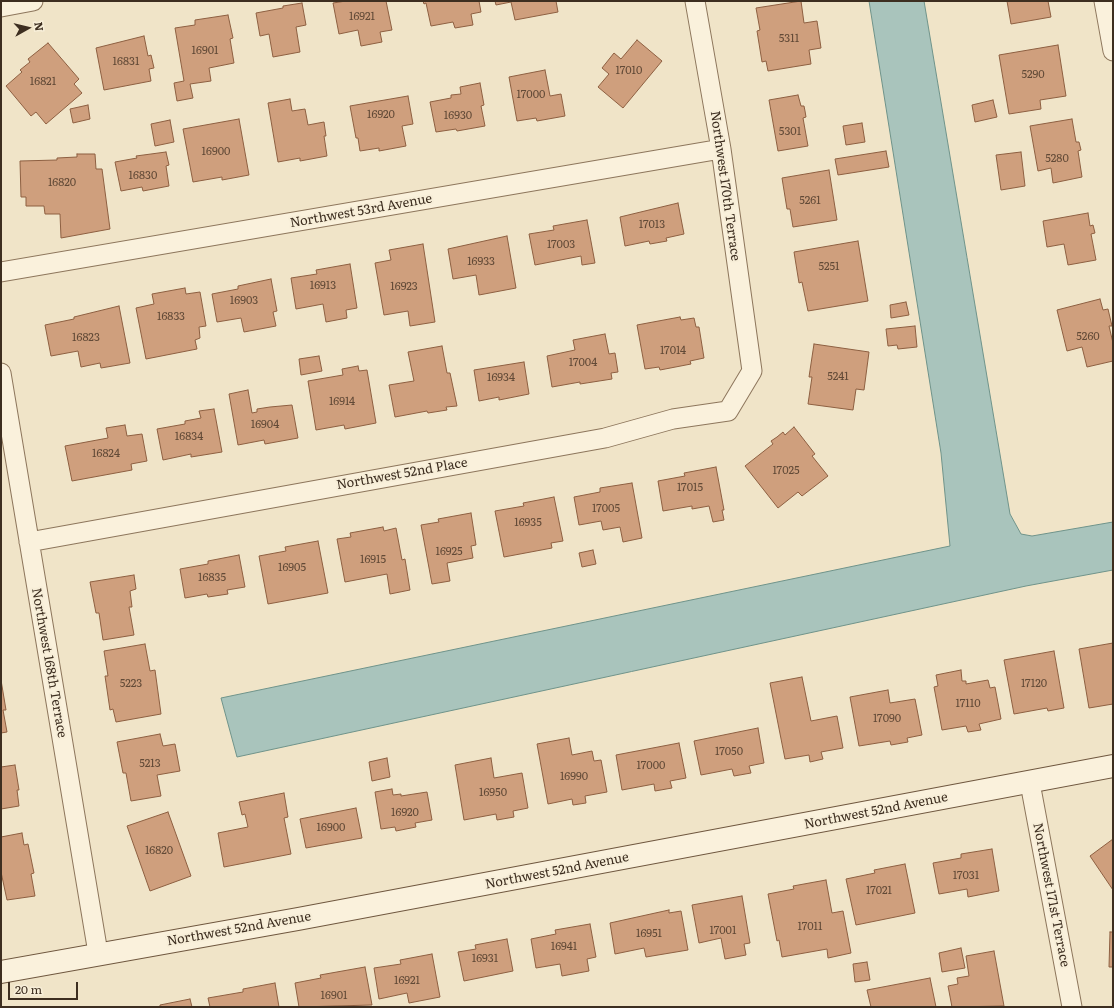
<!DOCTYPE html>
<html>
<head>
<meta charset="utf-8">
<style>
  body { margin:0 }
  #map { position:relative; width:1114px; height:1008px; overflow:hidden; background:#f0e4c8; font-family:Literata,serif }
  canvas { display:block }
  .frame { position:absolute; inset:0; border:2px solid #3d2e20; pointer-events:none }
  .north { position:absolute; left:8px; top:8px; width:40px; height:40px; -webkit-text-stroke:3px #f7eed8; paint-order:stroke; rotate:82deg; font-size:11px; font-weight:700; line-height:16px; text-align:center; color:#3d2e20 }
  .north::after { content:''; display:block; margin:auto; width:14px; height:18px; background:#3d2e20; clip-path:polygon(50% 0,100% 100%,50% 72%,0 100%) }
  .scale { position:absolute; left:8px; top:982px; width:70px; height:18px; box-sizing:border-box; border:2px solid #3d2e20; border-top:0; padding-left:5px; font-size:12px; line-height:14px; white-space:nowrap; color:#3d2e20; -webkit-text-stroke:3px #f7eed8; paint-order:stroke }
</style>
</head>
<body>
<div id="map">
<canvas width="1114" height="1008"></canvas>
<div class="frame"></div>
<div class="north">N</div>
<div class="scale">20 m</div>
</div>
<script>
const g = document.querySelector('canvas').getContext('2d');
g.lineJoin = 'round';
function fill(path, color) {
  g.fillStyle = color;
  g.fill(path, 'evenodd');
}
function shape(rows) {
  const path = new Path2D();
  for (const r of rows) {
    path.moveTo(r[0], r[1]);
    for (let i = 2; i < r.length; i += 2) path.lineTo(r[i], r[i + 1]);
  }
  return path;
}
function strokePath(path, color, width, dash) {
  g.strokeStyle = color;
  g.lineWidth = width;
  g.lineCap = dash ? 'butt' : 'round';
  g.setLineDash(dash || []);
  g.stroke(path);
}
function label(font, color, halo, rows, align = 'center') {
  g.font = font + ' Literata,serif';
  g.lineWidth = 4;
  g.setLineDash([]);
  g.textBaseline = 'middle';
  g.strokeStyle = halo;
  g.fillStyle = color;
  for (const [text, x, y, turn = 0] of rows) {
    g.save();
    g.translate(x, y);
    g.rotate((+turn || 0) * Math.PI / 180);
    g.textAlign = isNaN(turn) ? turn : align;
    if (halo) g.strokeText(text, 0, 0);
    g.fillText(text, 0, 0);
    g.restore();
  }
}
const water = shape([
  [869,1,924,1,1010,514,1021,534,1032,536,1113,522,1113,570,1026,586,237,757,221,698,950,546,941,453,869,1]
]);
fill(water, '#a9c4bc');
strokePath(water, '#6f938a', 1);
const building = shape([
  [346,1,386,1,392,30,380,32,382,42,361,46,358,30,339,34,333,3,346,1],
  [423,1,479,1,481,12,471,14,473,25,455,28,453,22,431,26,426,3,424,4,423,1],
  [495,1,556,1,558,12,515,20,511,2,496,5,495,1],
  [801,1,804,23,817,21,821,48,809,50,811,64,768,71,766,61,762,62,757,31,760,30,756,8,801,1],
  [1007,1,1048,1,1051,17,1011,24,1007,1],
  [302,3,306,25,296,27,300,52,273,57,269,34,260,36,256,13,283,8,283,6,302,3],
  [228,15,233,38,230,39,234,63,209,68,211,81,190,84,193,98,177,101,174,83,184,81,175,28,195,25,195,20,228,15],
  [144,36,148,56,151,55,154,68,149,69,151,81,104,90,96,48,144,36],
  [637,40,662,61,623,108,598,87,609,74,602,68,614,53,621,59,637,40],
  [48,43,79,79,74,84,82,93,46,124,36,112,31,116,6,86,22,72,20,70,30,62,28,59,48,43],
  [1058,45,1066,96,1040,100,1041,109,1009,114,999,55,1058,45],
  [545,70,550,96,561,94,565,116,537,121,536,118,517,121,509,77,545,70],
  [480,83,484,105,481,106,485,126,457,131,456,129,436,132,430,102,451,98,451,95,461,94,460,87,480,83],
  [798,95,801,106,804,106,805,111,806,117,803,118,808,146,778,151,769,100,798,95],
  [408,96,413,124,402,126,406,146,379,151,379,148,360,151,358,138,356,138,350,106,408,96],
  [290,99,292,111,305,109,308,125,324,122,326,136,324,136,327,156,300,161,300,158,278,162,268,103,290,99],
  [993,100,997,117,975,122,972,105,993,100],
  [88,105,90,119,73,123,70,109,88,105],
  [239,119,249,175,222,180,222,177,193,182,183,129,239,119],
  [1072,119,1076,142,1079,142,1081,150,1078,151,1082,177,1053,183,1051,168,1038,171,1030,126,1072,119],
  [170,120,174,142,155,146,151,124,170,120],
  [862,123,865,142,846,145,843,126,862,123],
  [886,151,889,167,838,175,835,159,886,151],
  [166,152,169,165,166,166,169,186,143,191,142,187,121,191,115,162,137,158,136,156,166,152],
  [1021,152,1025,186,1001,190,996,155,1021,152],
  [77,154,95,154,96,169,102,169,110,229,61,238,60,214,45,214,44,206,26,206,26,197,21,197,20,161,57,160,57,158,77,157,77,154],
  [829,170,837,220,793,227,790,209,787,209,782,178,829,170],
  [678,203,684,234,666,238,667,241,650,244,649,241,625,246,620,217,678,203],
  [1088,213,1090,226,1093,225,1095,233,1091,234,1096,260,1068,265,1064,244,1047,247,1043,221,1088,213],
  [587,220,595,263,582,265,581,256,535,265,529,234,554,230,553,226,587,220],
  [507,236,516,288,479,295,476,275,453,279,448,249,507,236],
  [858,241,868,301,808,311,802,282,799,283,794,252,858,241],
  [423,244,435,322,410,326,408,311,384,315,375,263,391,260,389,250,423,244],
  [350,264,357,308,346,310,347,318,326,322,323,304,296,309,291,278,317,274,316,270,350,264],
  [271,279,277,311,273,312,276,326,244,332,241,318,217,322,212,294,238,289,238,286,271,279],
  [185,288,186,294,200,292,206,326,199,327,200,338,195,340,197,349,146,359,136,308,154,304,152,294,185,288],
  [1100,299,1103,310,1108,309,1112,326,1109,326,1113,343,1113,361,1087,367,1082,347,1067,351,1057,310,1100,299],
  [906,302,909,315,891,318,890,305,906,302],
  [119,306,130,363,101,368,100,363,81,367,78,351,51,356,45,325,74,319,74,317,119,306],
  [680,317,681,320,694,318,696,327,699,327,704,358,690,361,691,364,660,370,659,367,645,369,637,325,680,317],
  [915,326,917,347,898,349,897,345,888,346,886,329,915,326],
  [605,334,609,354,615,353,618,372,611,373,612,379,580,384,580,382,552,387,547,356,575,350,573,340,605,334],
  [814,344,869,352,864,390,856,389,853,410,808,404,812,377,809,377,814,344],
  [442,346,447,373,450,373,457,406,446,407,447,410,428,413,427,411,395,417,389,385,414,381,408,352,442,346],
  [319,356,322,371,301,375,299,359,319,356],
  [524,362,529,394,499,400,499,397,479,401,474,370,524,362],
  [358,366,359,371,367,370,376,423,345,429,344,425,316,430,308,381,343,375,342,369,358,366],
  [248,390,252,413,257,412,257,409,270,407,292,405,298,438,265,444,264,440,238,445,229,394,248,390],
  [214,409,222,452,191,457,191,454,163,460,157,429,185,424,185,421,201,418,199,411,214,409],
  [125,425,127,436,142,434,147,461,131,464,132,470,72,481,65,446,108,438,106,428,125,425],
  [794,427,815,454,812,456,828,476,802,496,798,492,778,508,745,466,773,444,771,441,777,437,783,432,785,435,794,427],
  [716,467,724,510,722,510,724,520,713,522,709,506,692,509,692,506,663,511,658,481,685,476,684,473,716,467],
  [632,483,642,538,623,542,620,527,603,530,601,521,579,525,574,497,600,492,600,488,632,483],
  [554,497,563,541,551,543,552,548,504,557,495,511,524,506,523,503,554,497],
  [471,513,476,545,471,546,473,558,447,563,450,581,432,584,421,525,439,522,438,519,471,513],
  [383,527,384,531,396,528,402,560,405,559,410,590,390,594,387,574,345,582,337,539,351,537,350,533,383,527],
  [318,541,328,593,268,604,259,556,286,551,285,547,318,541],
  [593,550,596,564,582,567,579,553,593,550],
  [239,555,245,587,227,590,228,594,208,597,207,594,185,598,180,569,208,564,208,561,239,555],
  [134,575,136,589,130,591,132,607,129,607,134,635,103,640,99,613,96,613,90,582,134,575],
  [1113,643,1113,704,1089,708,1079,649,1113,643],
  [145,644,150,671,155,670,161,714,116,722,113,709,110,710,105,676,108,676,104,651,145,644],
  [1054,651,1064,708,1048,711,1047,708,1014,714,1004,660,1054,651],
  [961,670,962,681,966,681,966,684,988,680,990,688,995,687,1001,719,979,724,981,730,968,732,966,726,942,730,934,687,938,686,936,675,961,670],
  [802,677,811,721,837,716,843,748,821,752,823,759,810,762,809,755,785,759,770,683,802,677],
  [1,680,6,710,3,710,7,732,1,733,1,680],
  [888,690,890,703,915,699,922,735,907,738,908,742,891,745,890,741,859,746,850,697,888,690],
  [758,728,764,763,749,766,751,773,734,776,732,769,701,775,694,741,758,728],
  [160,734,163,746,175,744,180,771,157,775,161,796,131,801,126,773,123,773,117,742,160,734],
  [569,738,572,755,592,751,594,761,601,760,607,792,585,796,586,803,573,805,572,799,548,804,537,744,569,738],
  [679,743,686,778,670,781,672,788,655,791,654,784,622,790,616,755,679,743],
  [387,758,390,777,372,781,369,762,387,758],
  [491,758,494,778,522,773,528,808,513,811,514,817,497,820,496,814,464,820,455,765,491,758],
  [15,765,19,790,17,790,19,806,1,809,1,767,15,765],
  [392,789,393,795,401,794,401,796,427,792,432,820,415,823,416,827,396,831,395,827,381,829,375,792,392,789],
  [284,793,288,817,284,818,291,854,224,867,218,833,248,827,245,814,242,815,239,802,284,793],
  [356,808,362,838,306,848,300,819,356,808],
  [168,812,191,876,150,891,127,826,168,812],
  [22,833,24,845,28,844,34,873,31,874,35,896,7,900,1,872,1,837,22,833],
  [1113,839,1113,890,1090,856,1113,839],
  [992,849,999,891,968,897,967,889,939,894,933,863,961,858,961,854,992,849],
  [905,864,915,913,856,925,846,879,875,873,874,870,905,864],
  [826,880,832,913,843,911,851,953,828,958,827,949,782,957,779,940,777,941,768,894,794,889,793,886,826,880],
  [742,896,750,943,744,944,746,955,725,959,721,938,699,943,692,905,742,896],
  [669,910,669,913,681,911,688,950,646,957,644,948,615,954,610,923,669,910],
  [590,924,596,957,587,959,589,971,562,976,560,964,536,968,531,939,556,934,555,930,590,924],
  [1110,932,1113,932,1113,967,1109,967,1110,932],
  [507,939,513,971,464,981,458,952,476,949,475,945,507,939],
  [961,948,965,968,942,972,939,953,961,948],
  [994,951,1004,1006,952,1007,948,986,958,984,957,978,969,976,966,956,994,951],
  [432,954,440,997,409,1003,407,993,379,999,374,968,401,964,400,960,432,954],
  [867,962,870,980,855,982,853,964,867,962],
  [365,967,372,1005,299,1007,295,983,321,978,320,975,365,967],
  [930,978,936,1007,871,1007,867,990,930,978],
  [275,983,279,1007,210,1007,208,998,243,992,243,989,275,983],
  [190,999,192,1007,160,1007,160,1005,190,999]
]);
fill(building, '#cf9f7d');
strokePath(building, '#8d5f41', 1);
const street = shape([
  [1104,1,1113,51],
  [1,7,33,1],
  [1,272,721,149],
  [1,373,98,953],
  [29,542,605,438,673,419,728,411,752,371,721,149,695,1],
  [1030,783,1072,1007]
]);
const secondary = shape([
  [1,972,298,919,1113,766]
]);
strokePath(street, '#8d765c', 21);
strokePath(secondary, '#6f573f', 24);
strokePath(street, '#faf1dc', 19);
strokePath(secondary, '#faf1dc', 22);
label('11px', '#624a37', null, [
  ["16921",362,17],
  ["5311",789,39],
  ["16901",205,51],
  ["16831",126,62],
  ["17010",629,71],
  ["5290",1033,75],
  ["16821",43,82],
  ["17000",531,95],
  ["16920",381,115],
  ["16930",458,116],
  ["5301",790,132],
  ["16900",216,152],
  ["5280",1057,159],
  ["16830",143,176],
  ["16820",62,183],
  ["5261",810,201],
  ["17013",652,225],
  ["17003",561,245],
  ["16933",481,262],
  ["5251",829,267],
  ["16913",323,286],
  ["16923",404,287],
  ["16903",244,301],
  ["16833",171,317],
  ["5260",1088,337],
  ["16823",86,338],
  ["17014",673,351],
  ["17004",583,363],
  ["5241",838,377],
  ["16934",501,378],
  ["16914",342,402],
  ["16904",265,425],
  ["16834",189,437],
  ["16824",106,454],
  ["17025",786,471],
  ["17015",690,488],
  ["17005",606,509],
  ["16935",528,523],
  ["16925",449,552],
  ["16915",373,560],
  ["16905",292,568],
  ["16835",212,578],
  ["5223",131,684],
  ["17120",1034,684],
  ["17110",968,704],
  ["17090",887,719],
  ["17050",729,752],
  ["5213",150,764],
  ["17000",651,766],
  ["16990",574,777],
  ["16950",493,793],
  ["16920",405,813],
  ["16900",331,828],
  ["16820",159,851],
  ["17031",966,876],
  ["17021",879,891],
  ["17011",810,927],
  ["17001",723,931],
  ["16951",649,934],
  ["16941",564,947],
  ["16931",485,959],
  ["16921",407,981],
  ["16901",334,996]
]);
label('13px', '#3d2e20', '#f7eed8', [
  ["Northwest 170th Terrace",725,186,82],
  ["Northwest 53rd Avenue",361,211,-10],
  ["Northwest 52nd Place",402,474,-10],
  ["Northwest 168th Terrace",49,663,80],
  ["Northwest 52nd Avenue",876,811,-11],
  ["Northwest 52nd Avenue",557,871,-11],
  ["Northwest 171st Terrace",1051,895,79],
  ["Northwest 52nd Avenue",239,929,-10]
]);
</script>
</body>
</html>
